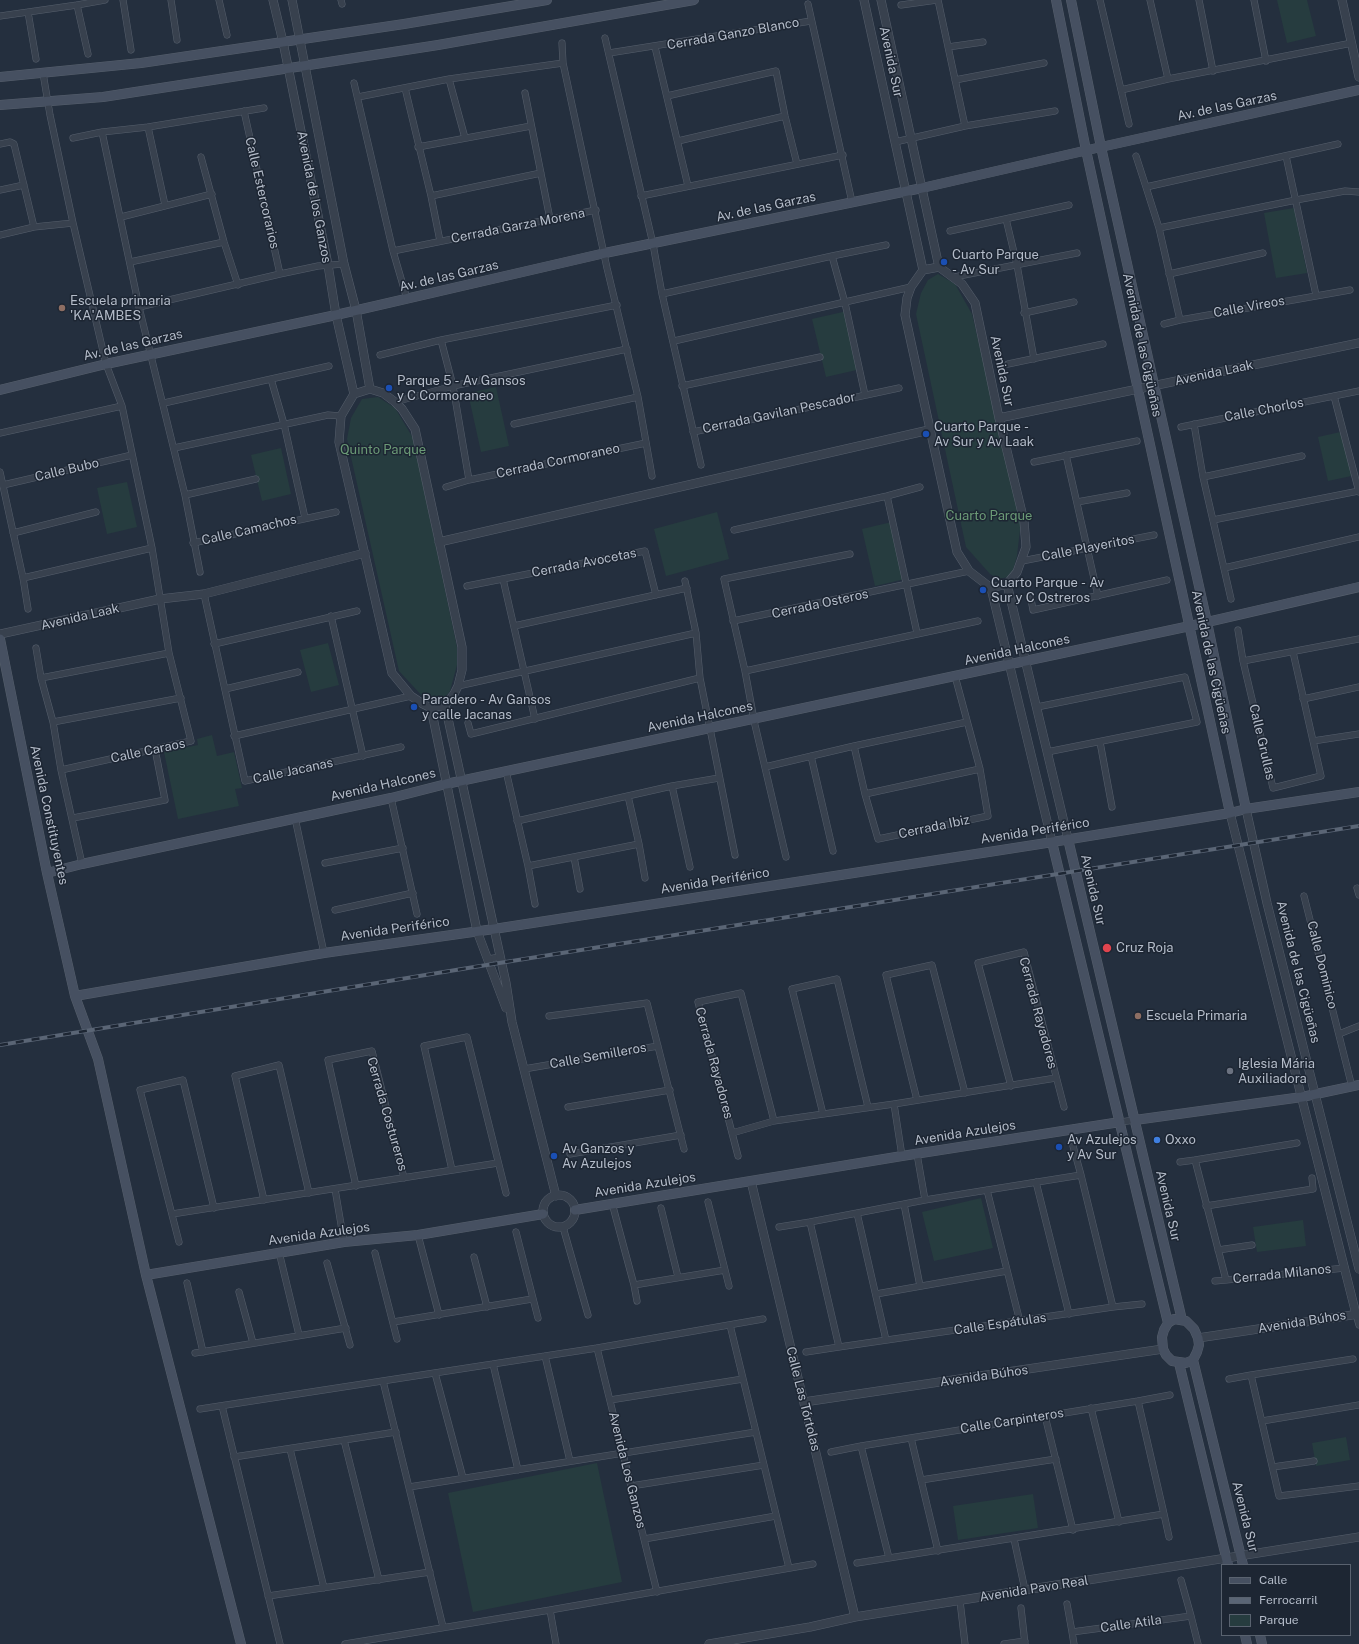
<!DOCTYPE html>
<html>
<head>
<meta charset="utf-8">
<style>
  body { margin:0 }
  #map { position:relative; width:1359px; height:1644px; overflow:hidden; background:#242f3e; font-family:"Public Sans",sans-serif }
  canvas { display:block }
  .legend { position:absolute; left:1221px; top:1564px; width:130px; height:72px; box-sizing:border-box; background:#1d2633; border:1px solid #59626f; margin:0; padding:5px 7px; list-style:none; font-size:12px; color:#b4bcc9 }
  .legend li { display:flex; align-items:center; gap:8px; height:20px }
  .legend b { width:20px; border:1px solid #59626f }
</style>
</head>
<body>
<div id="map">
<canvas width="1359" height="1644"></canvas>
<ul class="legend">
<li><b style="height:5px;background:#465061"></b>Calle</li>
<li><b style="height:5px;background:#5a6575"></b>Ferrocarril</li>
<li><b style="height:11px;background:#263c3f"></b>Parque</li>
</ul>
</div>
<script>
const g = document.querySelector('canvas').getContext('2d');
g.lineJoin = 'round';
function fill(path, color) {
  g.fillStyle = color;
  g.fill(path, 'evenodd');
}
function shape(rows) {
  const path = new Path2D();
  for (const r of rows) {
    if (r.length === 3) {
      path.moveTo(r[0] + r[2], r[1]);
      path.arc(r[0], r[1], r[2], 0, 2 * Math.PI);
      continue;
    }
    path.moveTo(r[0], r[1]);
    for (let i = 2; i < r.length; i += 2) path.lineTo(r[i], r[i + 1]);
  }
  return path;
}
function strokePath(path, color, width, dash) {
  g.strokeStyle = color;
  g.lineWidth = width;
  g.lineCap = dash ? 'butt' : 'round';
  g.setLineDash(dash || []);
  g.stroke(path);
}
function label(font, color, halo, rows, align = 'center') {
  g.font = font + ' "Public Sans",sans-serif';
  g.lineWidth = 3;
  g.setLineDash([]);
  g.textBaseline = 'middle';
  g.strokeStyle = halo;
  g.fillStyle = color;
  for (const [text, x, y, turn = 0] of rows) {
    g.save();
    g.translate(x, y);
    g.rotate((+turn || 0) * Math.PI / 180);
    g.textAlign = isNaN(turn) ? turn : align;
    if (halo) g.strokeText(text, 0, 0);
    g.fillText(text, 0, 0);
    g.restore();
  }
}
fill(shape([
  [1277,0,1307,0,1316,36,1287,43],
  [1294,208,1307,273,1276,278,1264,213],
  [938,274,955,284,972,314,1021,521,1017,556,1013,570,1008,577,999,579,990,574,966,547,916,314,921,293,928,280],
  [847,311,861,369,826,377,812,319],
  [496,387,509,446,481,452,468,393],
  [378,397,395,408,413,438,457,647,457,665,450,691,445,697,434,702,425,699,399,671,347,439,351,418,362,399],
  [1345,431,1356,475,1328,481,1318,437],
  [281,448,291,494,262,501,251,455],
  [127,482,137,527,107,534,97,488],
  [717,512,729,559,666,576,654,529],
  [892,522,905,579,875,586,862,529],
  [328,643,339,685,311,692,300,650],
  [212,735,217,756,234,752,242,788,235,789,239,806,178,819,164,752,198,745,197,739],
  [981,1198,993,1248,934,1261,922,1212],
  [1303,1220,1306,1246,1257,1252,1253,1227],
  [1346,1437,1350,1460,1316,1466,1312,1443],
  [597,1463,622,1582,473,1612,448,1493],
  [1033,1494,1038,1528,958,1540,953,1506]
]), '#263c3f');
const minor = shape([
  [123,0,131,50],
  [171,0,177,40],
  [219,0,227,35],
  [341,0,342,4],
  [938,0,965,126],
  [1100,0,1129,124],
  [1150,0,1168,79],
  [1199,0,1213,71],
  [1254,0,1266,61],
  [808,4,852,202],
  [77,5,88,54],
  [901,5,937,0],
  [28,12,36,59],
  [0,16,77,5,105,0],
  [605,38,653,244,662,294,701,465],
  [562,43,563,63,607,268,638,397,652,476],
  [655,47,688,186],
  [948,47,983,42],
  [609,53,811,21],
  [43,73,50,115,73,223,106,364,122,406,152,548,169,653,191,741,61,770],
  [449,79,465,138],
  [955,80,1044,63],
  [354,83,393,251,407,299],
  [405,88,431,196,440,241],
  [1121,90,1168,79,1352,43],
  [525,93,550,219],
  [667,96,776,71,785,116,797,164],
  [358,97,449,79,563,63],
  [244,111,280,274],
  [148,127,165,205],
  [102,132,139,307,185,495,200,572],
  [73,138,102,132,148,127,264,108],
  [678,141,785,116],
  [895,142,965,126,1055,111],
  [0,144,10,142,14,144,34,227,0,235],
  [1338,144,1146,187,1159,228,1180,320,1350,290],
  [418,147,531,126],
  [1136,156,1146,187],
  [1286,156,1316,295],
  [201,157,224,242,238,285],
  [0,190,24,185],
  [431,196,541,173],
  [641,196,843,155],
  [121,217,212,194],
  [1006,219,1017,265,1034,359],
  [34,227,73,223],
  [1159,228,1296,200,1345,191,1359,192],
  [950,231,1069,205],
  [393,251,596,210],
  [832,256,845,303,865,395],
  [130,262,224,242],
  [1169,274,1263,253],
  [954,277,1077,253],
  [662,294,832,256,886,245],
  [139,307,280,274,318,266,344,264],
  [1024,313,1074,302],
  [1164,324,1180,320],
  [441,340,453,386,469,480],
  [674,341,911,287],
  [380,355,441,340,617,305],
  [1008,364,1103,344],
  [271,379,284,424,305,518],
  [682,386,820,357],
  [1334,396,1359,492],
  [395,402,453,386,627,349],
  [164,403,329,366],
  [514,424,638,397],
  [1194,424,1203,477,1231,599],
  [1181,427,1359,391],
  [693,432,899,388],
  [0,433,122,406],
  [174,448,328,415,341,416],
  [1066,455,1098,596],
  [1034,462,1137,441],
  [0,472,23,578,28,609],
  [1203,477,1302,456],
  [3,485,132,455],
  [446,487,469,480,646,443],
  [185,495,256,479],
  [887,496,917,633],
  [1077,502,1127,493],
  [1213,520,1359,491],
  [734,530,887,496,920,487],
  [13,533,96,512],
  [193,543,336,512],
  [1022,561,1154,535],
  [1224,568,1359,537],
  [23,578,152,548],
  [503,579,535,719],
  [685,581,696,633,700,678,735,855],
  [467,586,645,551,656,595],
  [204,594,245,781,401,747],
  [1031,599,1033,610,1167,580],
  [331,616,363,756],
  [733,621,969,571],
  [514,626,687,588],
  [1238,630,1243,661],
  [1359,639,1243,661,1273,788,1321,776,1313,741,1359,734],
  [214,644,357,611],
  [36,648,41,678,53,722,61,770,82,864],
  [1293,652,1313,741],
  [745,671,978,621],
  [41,678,169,653],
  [458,686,696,633],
  [225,689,298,672],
  [1303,699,1359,687],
  [1037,707,1185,677,1197,722,1047,752],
  [53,722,181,698],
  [468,723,471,734,700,678],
  [234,736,411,696],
  [1100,742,1112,807],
  [854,746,865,794,878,839,988,816,980,769,955,676],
  [811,756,833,851],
  [765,767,854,746,967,722],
  [506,771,528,866,535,904],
  [672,786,690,867],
  [865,794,980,769],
  [628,796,639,844,645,878],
  [391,798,417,914],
  [73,818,165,800,155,749],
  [295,818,324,953],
  [517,821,672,786,719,778],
  [574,857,580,889],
  [786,857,755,725,745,671,724,579,850,554],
  [325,863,403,848],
  [528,866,639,844],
  [1357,888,1359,895],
  [1304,896,1352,1087],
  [335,910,413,893],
  [488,959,500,957],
  [549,1016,647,1003,684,1149],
  [1339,1034,1359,1026],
  [524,1069,658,1046],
  [1011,1086,978,963,1024,952,1064,1107],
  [917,1100,886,975,932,965,965,1093],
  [894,1104,902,1156],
  [568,1107,670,1090],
  [823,1114,792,989,837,979,868,1107],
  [1120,1122,1135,1120],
  [732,1133,774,1121,894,1104,1056,1078],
  [1297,1143,1195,1160,1226,1280,1345,1268],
  [1073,1146,1081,1175],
  [570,1154,681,1135],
  [917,1154,925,1200],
  [738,1156,698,1002,741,993,774,1121],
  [1180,1162,1195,1160],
  [452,1170,424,1046,467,1037,506,1193],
  [1081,1175,1113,1307,839,1347,810,1222,925,1200,1081,1175],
  [1036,1182,1069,1314],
  [356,1186,328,1060,372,1051,404,1178],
  [335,1189,344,1242],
  [987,1190,1020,1322],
  [264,1200,235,1076,279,1065,309,1193],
  [612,1203,634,1285,725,1270,708,1202],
  [904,1204,920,1286],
  [1206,1206,1313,1189,1312,1178],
  [661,1208,678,1277],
  [857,1213,886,1340],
  [172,1214,498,1163],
  [563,1227,588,1315],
  [779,1227,810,1222],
  [516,1232,538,1318],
  [418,1235,439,1315],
  [179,1242,140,1090,183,1080,214,1208],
  [1218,1250,1252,1245],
  [279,1252,299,1335],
  [375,1253,397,1339],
  [474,1257,487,1307],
  [327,1263,350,1345],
  [725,1270,729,1286],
  [1215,1281,1226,1280],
  [187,1283,203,1352],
  [634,1285,637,1301],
  [239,1292,253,1343],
  [876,1294,1007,1271],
  [1113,1307,1142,1304],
  [1356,1314,1359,1325],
  [393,1322,532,1299],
  [730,1325,789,1568],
  [597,1348,657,1592],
  [806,1352,839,1347],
  [195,1353,346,1328],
  [545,1356,570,1461],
  [1353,1359,1251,1375,1279,1496,1359,1486],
  [493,1364,518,1470],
  [435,1373,463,1478],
  [1229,1379,1251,1375],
  [383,1381,443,1627],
  [610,1400,743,1379],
  [1138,1401,1164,1514,889,1558,861,1446,1138,1401],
  [1138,1401,1170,1395],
  [222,1406,280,1644],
  [1091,1408,1119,1522],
  [200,1409,597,1348,763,1319],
  [1045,1416,1073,1530],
  [1262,1421,1359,1405],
  [911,1438,938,1551],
  [344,1440,379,1580],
  [290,1449,324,1588],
  [831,1452,861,1446],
  [234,1457,396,1432],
  [1273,1467,1314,1461],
  [921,1480,1056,1459],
  [631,1486,764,1465],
  [409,1487,756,1432],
  [1164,1514,1169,1537],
  [644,1539,776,1516],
  [1014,1539,1025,1590],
  [857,1563,889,1558],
  [1181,1580,1191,1616],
  [268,1596,430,1572],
  [960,1601,965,1644],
  [1067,1604,1072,1632],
  [1021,1608,1025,1644],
  [550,1610,556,1644],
  [345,1644,550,1610,813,1564],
  [1004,1644,1025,1641],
  [1074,1644,1072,1632,1191,1616,1198,1644]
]);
const tertiary = shape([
  [273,0,283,42,328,265,336,315,354,394],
  [292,0,344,264,356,310,370,389],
  [864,0,923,270],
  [881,0,939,267,962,284,975,303,999,418,1024,521,1026,547,1017,572,1007,584,991,588],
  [1342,0,1359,77],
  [939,267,923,270,911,287,907,298,905,315,957,552,969,571,991,588,1052,842],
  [370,389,383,393,395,402,402,409,415,429,462,647,462,670,458,686,454,694,445,705,431,708,423,704,411,696,392,673,339,442,341,416,354,394,370,389],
  [999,418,1359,343],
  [439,542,929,430],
  [1007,584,1068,839],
  [0,634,160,599,204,594,365,553],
  [445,705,506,983,512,1022,556,1196],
  [431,708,477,931,506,1008],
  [1246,809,1267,903,1359,1269],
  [1230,813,1356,1314],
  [751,1181,855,1617],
  [559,1211,16],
  [1198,1338,1359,1314],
  [804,1402,1163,1349],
  [709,1644,810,1627,855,1617,1359,1537]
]);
const secondary = shape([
  [1056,0,1086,150,1230,813],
  [1071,0,1101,147,1207,622,1246,809],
  [0,77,141,63,404,24,547,0],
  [0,105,103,97,438,45,694,0],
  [0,390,106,364,336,315,605,253,922,188,1101,147,1359,90],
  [0,639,47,873,75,996,98,1059,146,1275,241,1644],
  [1068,839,1182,1320],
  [1052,842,1168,1323],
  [47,873,82,864,391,798,446,784,1190,626,1359,587],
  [75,996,324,953,494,929,1040,844,1230,813,1246,809,1359,792],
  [1135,1120,1302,1097,1359,1085],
  [575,1210,902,1156,1120,1122],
  [146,1275,344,1242,418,1235,543,1214],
  [1174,1319,1186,1321,1194,1329,1198,1338,1199,1345,1197,1352,1193,1360,1186,1363,1172,1361,1166,1355,1163,1349,1162,1337,1164,1330,1168,1323,1174,1319],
  [1193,1360,1243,1565],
  [1179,1363,1228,1565],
  [1245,1635,1247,1644],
  [1260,1635,1262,1644]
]);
strokePath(minor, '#565f6c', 7);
strokePath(tertiary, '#565f6c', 9);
strokePath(secondary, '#565f6c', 10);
strokePath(minor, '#38414e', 6);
strokePath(tertiary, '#38414e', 8);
strokePath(secondary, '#465061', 9);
const rail = shape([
  [0,1045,468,968,1359,826]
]);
strokePath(rail, '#5a6575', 4);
strokePath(rail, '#1d2633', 2.5, [8]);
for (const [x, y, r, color] of [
  [944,262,4,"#1a4fb4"],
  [62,308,4,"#8d6e63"],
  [389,388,4,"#1a4fb4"],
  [926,434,4,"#1a4fb4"],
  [983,590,4,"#1a4fb4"],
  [414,707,4,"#1a4fb4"],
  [1107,948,5,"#e0444e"],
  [1138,1016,4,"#8d6e63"],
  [1230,1071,4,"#6b7280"],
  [1157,1140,4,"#3f7fe0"],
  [1059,1147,4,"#1a4fb4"],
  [554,1156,4,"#1a4fb4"]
]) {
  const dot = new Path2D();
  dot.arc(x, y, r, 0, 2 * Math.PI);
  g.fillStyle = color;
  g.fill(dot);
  strokePath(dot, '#1d2633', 1.5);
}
label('13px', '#b4bcc9', '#1d2633', [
  ["Cerrada Ganzo Blanco",733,34,-10],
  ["Avenida Sur",891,62,78],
  ["Av. de las Garzas",1227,106,-12],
  ["Calle Estercorarios",262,193,77],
  ["Avenida de los Ganzos",314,197,79],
  ["Av. de las Garzas",766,207,-12],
  ["Cerrada Garza Morena",518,226,-11],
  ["Av. de las Garzas",449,276,-13],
  ["Calle Vireos",1249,307,-10],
  ["Av. de las Garzas",133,345,-13],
  ["Avenida de las Cigüeñas",1142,345,78],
  ["Avenida Sur",1002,371,78],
  ["Avenida Laak",1214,373,-12],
  ["Calle Chorlos",1264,410,-11],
  ["Cerrada Gavilan Pescador",779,413,-12],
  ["Cerrada Cormoraneo",558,461,-12],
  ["Calle Bubo",67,470,-13],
  ["Calle Camachos",249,530,-13],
  ["Calle Playeritos",1088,548,-11],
  ["Cerrada Avocetas",584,563,-11],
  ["Cerrada Osteros",820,604,-12],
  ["Avenida Laak",80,617,-13],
  ["Avenida Halcones",1017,650,-12],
  ["Avenida de las Cigüeñas",1211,662,78],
  ["Avenida Halcones",700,717,-12],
  ["Calle Grullas",1262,742,77],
  ["Calle Caraos",148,751,-12],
  ["Calle Jacanas",293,771,-12],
  ["Avenida Halcones",383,785,-13],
  ["Avenida Constituyentes",49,815,78],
  ["Cerrada Ibiz",934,827,-12],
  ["Avenida Periférico",1035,831,-9],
  ["Avenida Periférico",715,881,-9],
  ["Avenida Sur",1093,890,77],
  ["Avenida Periférico",395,929,-8],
  ["Calle Dominico",1322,965,76],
  ["Avenida de las Cigüeñas",1298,972,76],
  ["Cerrada Rayadores",1038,1013,75],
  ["Calle Semilleros",598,1056,-10],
  ["Cerrada Rayadores",714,1063,75],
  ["Cerrada Costureros",387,1114,74],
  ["Avenida Azulejos",965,1133,-9],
  ["Avenida Azulejos",645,1185,-9],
  ["Avenida Sur",1168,1206,77],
  ["Avenida Azulejos",319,1234,-8],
  ["Cerrada Milanos",1282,1274,-6],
  ["Avenida Búhos",1302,1322,-9],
  ["Calle Espátulas",1000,1324,-8],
  ["Avenida Búhos",984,1376,-8],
  ["Calle Las Tórtolas",803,1399,76],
  ["Calle Carpinteros",1012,1421,-9],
  ["Avenida Los Ganzos",627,1470,76],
  ["Avenida Sur",1245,1517,76],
  ["Avenida Pavo Real",1034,1589,-9],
  ["Calle Atila",1131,1624,-8]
]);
label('13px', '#b4bcc9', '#1d2633', [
  ["Cuarto Parque",952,255],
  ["- Av Sur",952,270],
  ["Escuela primaria",70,301],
  ["'KA'AMBES",70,316],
  ["Parque 5 - Av Gansos",397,381],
  ["y C Cormoraneo",397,396],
  ["Cuarto Parque -",934,427],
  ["Av Sur y Av Laak",934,442],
  ["Cuarto Parque - Av",991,583],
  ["Sur y C Ostreros",991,598],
  ["Paradero - Av Gansos",422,700],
  ["y calle Jacanas",422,715],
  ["Cruz Roja",1116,948],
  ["Escuela Primaria",1146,1016],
  ["Iglesia Mária",1238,1064],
  ["Auxiliadora",1238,1079],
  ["Av Azulejos",1067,1140],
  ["y Av Sur",1067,1155],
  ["Oxxo",1165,1140],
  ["Av Ganzos y",562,1149],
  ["Av Azulejos",562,1164]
], 'left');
label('13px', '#6b9a76', '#1d2633', [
  ["Quinto Parque",383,450],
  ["Cuarto Parque",989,516]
]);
</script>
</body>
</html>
